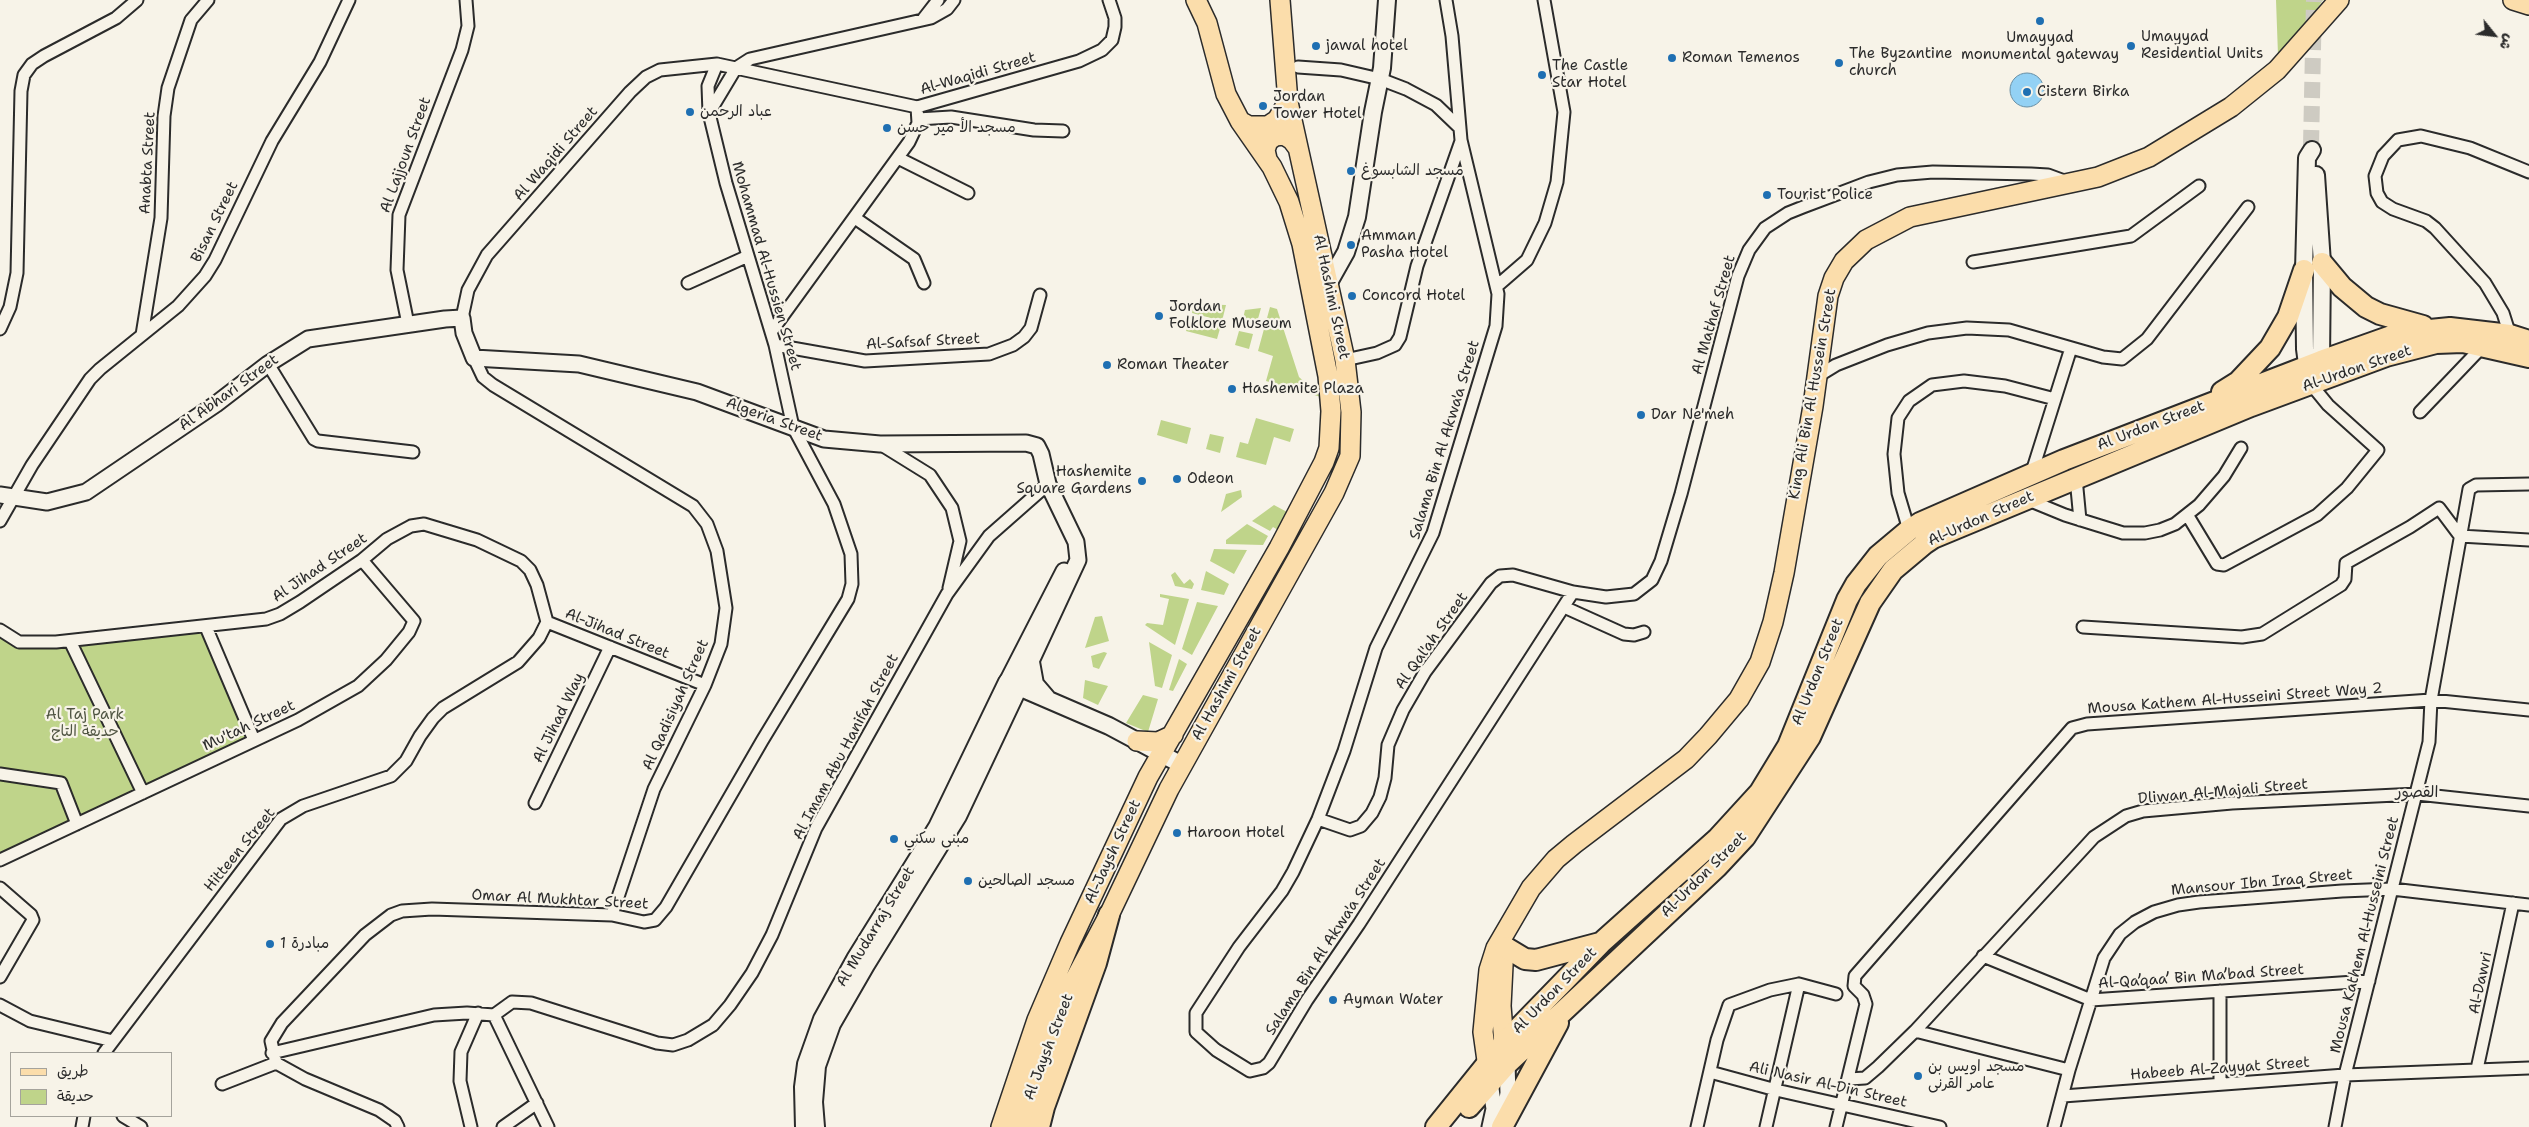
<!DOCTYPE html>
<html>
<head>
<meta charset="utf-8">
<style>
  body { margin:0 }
  #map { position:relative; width:2529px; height:1127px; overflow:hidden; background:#f7f3e8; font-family:"Shantell Sans","Playpen Sans Arabic",sans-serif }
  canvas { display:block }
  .legend { position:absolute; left:10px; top:1052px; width:162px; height:65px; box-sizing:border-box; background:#f7f3e8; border:1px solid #a5a39c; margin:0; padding:6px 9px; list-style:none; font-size:15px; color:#2b2b2b }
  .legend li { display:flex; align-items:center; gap:10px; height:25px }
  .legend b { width:25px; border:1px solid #a5a39c }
  .north { position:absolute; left:2469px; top:10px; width:50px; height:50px; -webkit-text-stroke:4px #f7f3e8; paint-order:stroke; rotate:119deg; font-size:14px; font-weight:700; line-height:20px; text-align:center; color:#2b2b2b }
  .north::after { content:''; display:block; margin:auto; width:18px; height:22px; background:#2b2b2b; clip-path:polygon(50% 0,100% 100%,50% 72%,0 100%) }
</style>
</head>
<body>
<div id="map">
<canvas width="2529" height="1127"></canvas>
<ul class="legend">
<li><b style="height:6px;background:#fbddab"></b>طريق</li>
<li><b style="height:14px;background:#bfd48a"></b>حديقة</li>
</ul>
<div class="north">ش</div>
</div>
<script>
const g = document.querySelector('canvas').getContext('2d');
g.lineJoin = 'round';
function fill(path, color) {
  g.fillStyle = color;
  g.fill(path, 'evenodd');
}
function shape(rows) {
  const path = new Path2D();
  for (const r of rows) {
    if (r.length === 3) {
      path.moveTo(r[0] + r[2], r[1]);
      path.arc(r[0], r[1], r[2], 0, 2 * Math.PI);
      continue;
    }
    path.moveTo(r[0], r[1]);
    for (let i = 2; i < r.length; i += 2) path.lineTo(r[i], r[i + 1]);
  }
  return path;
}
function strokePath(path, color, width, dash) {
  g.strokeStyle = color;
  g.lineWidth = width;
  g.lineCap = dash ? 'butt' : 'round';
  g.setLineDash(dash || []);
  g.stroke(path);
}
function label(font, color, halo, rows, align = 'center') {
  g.font = font + ' "Shantell Sans","Playpen Sans Arabic",sans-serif';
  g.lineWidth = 4.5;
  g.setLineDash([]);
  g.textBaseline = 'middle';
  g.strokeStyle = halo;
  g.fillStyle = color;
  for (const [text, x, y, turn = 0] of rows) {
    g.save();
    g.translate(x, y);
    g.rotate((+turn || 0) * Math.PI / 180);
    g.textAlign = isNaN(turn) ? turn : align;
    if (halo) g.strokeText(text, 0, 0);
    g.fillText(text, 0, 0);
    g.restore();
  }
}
fill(shape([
  [2276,0,2323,0,2296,39,2278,55],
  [1194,304,1226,305,1222,321,1192,313],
  [1270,307,1277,309,1299,377,1321,397,1266,381,1273,356,1258,351],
  [1261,308,1256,326,1242,323,1245,310],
  [1190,317,1221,325,1217,339,1186,331],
  [1239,331,1253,334,1249,349,1235,345],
  [1256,418,1294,429,1290,442,1274,437,1266,465,1236,457,1240,442,1248,444],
  [1161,420,1191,428,1187,444,1157,435],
  [1210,434,1224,437,1220,453,1206,449],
  [1241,490,1242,497,1221,512,1226,494],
  [1274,505,1287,512,1278,530,1273,527,1270,531,1252,521],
  [1247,524,1268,536,1263,545,1226,544,1226,540],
  [1214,549,1247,550,1234,574,1210,561],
  [1206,571,1229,584,1224,595,1201,590],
  [1175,572,1184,584,1190,579,1194,584,1192,589,1175,586,1171,575],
  [1160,594,1189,599,1175,645,1145,625,1147,623,1163,625,1169,599,1160,597],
  [1197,602,1218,606,1192,655,1182,649],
  [1102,616,1109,641,1085,648,1095,617],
  [204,626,246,737,0,859,0,634,16,644],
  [1149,642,1172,655,1162,688,1155,686],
  [1104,652,1107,653,1099,669,1093,667,1091,656],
  [1179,659,1187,664,1173,691,1169,690],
  [1085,680,1108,686,1098,705,1083,698],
  [1143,695,1158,699,1148,732,1126,723]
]), '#bfd48a');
const water = shape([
  [2027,90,17]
]);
fill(water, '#93d1f4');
strokePath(water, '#698fa4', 1);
strokePath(shape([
  [2311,146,2314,0]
]), '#cecbc2', 16, [16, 8]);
const minor = shape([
  [1446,0,1452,36,1461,140,1498,294,1496,326,1433,533,1376,648,1344,751,1318,819,1293,872,1282,891,1239,947,1196,1013,1196,1032,1216,1050,1250,1071,1263,1068,1269,1063,1307,1000,1359,924,1573,592],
  [924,18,938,0],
  [1298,67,1341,70,1380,79,1406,89,1436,105,1460,128],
  [709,113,736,68,750,59,931,18,947,9,954,0],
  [918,119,951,117,1034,130,1063,131],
  [898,158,968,193],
  [855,218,914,259,924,283],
  [1973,262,2131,236,2199,186],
  [688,283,748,256],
  [1497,286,1527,260,1545,223,1557,182,1564,112,1544,0],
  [462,318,468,290,487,255,630,92,646,77,660,70,717,64,917,107,1079,61,1102,50,1112,40,1115,27,1115,18,1109,0],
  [408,324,397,270,399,215,462,50,468,26,466,0],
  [0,329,10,307,17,273,21,91,24,75,32,64,44,56,116,18,137,0],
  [771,332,909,142,918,123,917,107],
  [142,335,161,218,164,116,168,88,191,20,208,0],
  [2510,335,2503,313,2485,283,2435,228,2426,221,2393,209,2382,202,2377,193,2375,176,2383,156,2398,140,2421,136,2470,148,2529,172],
  [775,345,865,361,989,354,1013,345,1024,337,1031,328,1040,295],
  [474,358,483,377,493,385,693,506,707,524,717,551,726,608,721,644,705,685,654,789,612,915],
  [1345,360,1377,353,1395,345,1400,337,1417,266,1461,141],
  [268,364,314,439,318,441,413,452],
  [1818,376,1836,365,1887,345,1928,333,1967,328,2009,330,2103,357,2122,359,2147,339,2248,207],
  [2420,412,2483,346],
  [880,444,930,475,952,508,960,541,949,588],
  [2031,475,2071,348],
  [2076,478,2080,520],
  [2026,499,2065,515,2123,533,2145,533,2160,530,2175,524,2199,505,2224,476,2241,448],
  [2188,516,2217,564,2224,565,2317,515,2347,488,2378,450,2328,405,2310,383],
  [0,521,32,465,90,379,100,369,178,306,205,276,215,260,272,141,320,62,349,0],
  [1909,530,1898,493,1894,454,1898,418,1909,401,1932,385,1964,381,2005,386,2055,399],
  [1564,607,1624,634,1634,635,1644,632],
  [547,622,705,685],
  [206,627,254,740],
  [2083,627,2242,637,2262,634,2341,585,2345,579,2346,563,2410,527,2439,508,2460,536,2529,540],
  [0,630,19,642,56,642,266,619,280,614,300,602,362,560,387,539,411,526,424,524,477,540,521,561,530,570,537,585,547,622],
  [70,641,143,793],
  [0,774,61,783,77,824],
  [535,803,610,647],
  [1318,819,1350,830,1361,826,1372,813,1380,797,1385,778,1388,745,1403,710,1425,672,1491,583,1500,576,1513,575,1573,592,1606,597,1634,594,1652,580,1661,561,1681,494,1738,276,1749,250,1765,228,1788,213,1803,207,1869,182,1897,175,1933,172,2031,174,2048,175,2067,182],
  [0,860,298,720,358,686,386,660,409,632,414,621,362,560],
  [0,888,31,915,33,920,0,977],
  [1983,956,2091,1000,2369,981],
  [2220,991,2220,1084],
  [0,1005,30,1021,113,1041],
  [494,1015,512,1002,531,1003,657,1043,673,1045,688,1040,713,1025,730,1005,752,973,772,935,816,828,947,594,989,536,1048,484],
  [494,1015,548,1127],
  [1915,1031,2069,1070],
  [104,1053,281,819,303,806,391,776,406,761,420,736,433,718,443,708,518,662,539,638,547,622],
  [272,1053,434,1015,467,1013,494,1015],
  [2477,1069,2513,903],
  [1710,1072,1776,1090,1940,1127],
  [1849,1079,1865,1078,1878,1067,1915,1031,2083,849,2094,837,2126,816,2143,811,2232,803,2417,794,2529,806],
  [222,1084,276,1063],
  [2063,1096,2345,1075,2529,1068],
  [123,1116,141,1127],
  [82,1127,84,1116],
  [398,1127,395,1121,379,1110,305,1079,276,1063,271,1041,282,1023,365,935,391,915,402,911,432,909,612,915,644,922,655,920,666,907,762,741,848,599,852,584,851,554,834,504,793,427,775,345,726,183,709,113,708,86,717,64],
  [471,1127,460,1081,461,1052,478,1013],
  [503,1127,537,1103],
  [1697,1127,1717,1040,1729,1005,1770,990,1799,984,1836,994],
  [1766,1127,1799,984],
  [1836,1127,1866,1004,1863,995,1854,986,1855,976,2072,728,2087,724,2431,700,2529,710],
  [2054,1127,2069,1070,2104,958,2120,934,2135,922,2154,912,2178,905,2199,902,2342,891,2392,889,2529,905],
  [2335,1127,2345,1075,2429,742,2431,700,2469,489,2476,485,2529,484]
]);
const tertiary = shape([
  [0,495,47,502,86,492,216,404,268,364,308,339,445,319,462,318,464,333,474,358,579,364,600,369,697,392,824,439,880,444,1026,443,1037,446,1041,454,1048,484,1076,542,1078,560,1019,687],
  [1007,682,1064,571],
  [1504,1116,1508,1093,1507,1064],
  [1490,1127,1494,1109,1490,1082]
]);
const secondary = shape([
  [2316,175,2322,263,2321,361,2323,373],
  [1328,284,1346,252,1357,217,1373,112,1382,68,1387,0],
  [2309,379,2305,349,2304,270,2307,158,2312,150],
  [1031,662,1035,684,1047,698],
  [804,1127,803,1087,806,1064,822,1019,855,959,937,827,1007,682,1109,726,1182,765],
  [816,1127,814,1102,817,1066,832,1024,866,965,958,816,1019,687]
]);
const primary = shape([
  [2513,0,2529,5],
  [1240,121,1249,126,1268,126,1277,120,1288,102],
  [1267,159,1265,150,1268,141,1275,136,1284,135,1292,140,1298,148],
  [1137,741,1158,742,1173,735],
  [1504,945,1501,1006,1505,1056],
  [1489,1075,1483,1032,1489,970,1496,948,1531,888,1556,859,1574,844,1686,759,1708,736,1739,699,1760,662,1773,622,1784,573,1813,406,1828,296,1834,278,1844,261,1866,240,1910,217,2098,177,2149,157,2231,107,2277,70,2339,0],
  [1001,1127,1037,1020,1070,943,1148,777,1279,548,1324,462,1329,448,1331,411,1328,376,1302,244,1289,202,1272,167,1240,121,1226,94,1207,23,1196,0],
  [1020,1127,1044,1052,1063,1002,1109,915,1169,789,1334,493,1350,456,1351,412,1345,360,1288,102,1280,0]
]);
const trunk = shape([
  [2322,263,2342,287,2366,307,2380,314,2423,326],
  [2222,392,2238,382,2270,348,2288,317,2304,270],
  [1505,947,1525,959,1536,960,1600,943],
  [1469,1107,1507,1064,1717,867,1745,837,1810,737,1870,603,1893,570,1924,544,1933,538,2251,406,2386,356,2436,343,2463,342,2529,357],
  [1039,1127,1044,1107,1096,963,1109,915],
  [1436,1127,1503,1044,1602,942,1717,839,1760,792,1788,746,1847,600,1856,584,1878,556,1909,530,1920,523,2064,460,2321,361,2400,333,2450,328,2510,335,2529,341],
  [1502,1127,1558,1023]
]);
strokePath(minor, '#2b2b2b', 15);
strokePath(tertiary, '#2b2b2b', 19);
strokePath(secondary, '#2b2b2b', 20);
strokePath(primary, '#2b2b2b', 22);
strokePath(trunk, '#2b2b2b', 24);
strokePath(minor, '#f7f3e8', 11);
strokePath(tertiary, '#f7f3e8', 15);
strokePath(secondary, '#f7f3e8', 16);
strokePath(primary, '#fbddab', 19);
strokePath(trunk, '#fbddab', 20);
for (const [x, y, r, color] of [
  [2040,21,5,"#1f6fb2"],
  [1316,46,5,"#1f6fb2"],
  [2131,46,5,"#1f6fb2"],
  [1672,58,5,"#1f6fb2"],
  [1839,63,5,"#1f6fb2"],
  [1542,75,5,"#1f6fb2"],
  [2027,92,5,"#1f6fb2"],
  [1263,106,5,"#1f6fb2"],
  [690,112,5,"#1f6fb2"],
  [887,128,5,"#1f6fb2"],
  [1351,171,5,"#1f6fb2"],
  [1767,195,5,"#1f6fb2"],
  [1351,245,5,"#1f6fb2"],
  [1352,296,5,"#1f6fb2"],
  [1159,316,5,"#1f6fb2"],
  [1107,365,5,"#1f6fb2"],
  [1232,389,5,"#1f6fb2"],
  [1641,415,5,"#1f6fb2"],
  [1177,479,5,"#1f6fb2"],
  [1142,481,5,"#1f6fb2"],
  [1177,833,5,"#1f6fb2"],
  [894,839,5,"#1f6fb2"],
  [968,881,5,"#1f6fb2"],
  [270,944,5,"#1f6fb2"],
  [1333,1000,5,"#1f6fb2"],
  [1918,1076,5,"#1f6fb2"]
]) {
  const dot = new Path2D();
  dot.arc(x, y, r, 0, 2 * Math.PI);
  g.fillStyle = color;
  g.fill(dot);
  strokePath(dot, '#f7f3e8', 2);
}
label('15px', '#2b2b2b', '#f7f3e8', [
  ["Umayyad",2141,37],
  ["Residential Units",2141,54],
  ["Umayyad",2040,38,"center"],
  ["monumental gateway",2040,55,"center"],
  ["jawal hotel",1326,46],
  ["The Byzantine",1849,54],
  ["church",1849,71],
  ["Roman Temenos",1682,58],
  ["The Castle",1552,66],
  ["Star Hotel",1552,83],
  ["Cistern Birka",2037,92],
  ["Jordan",1273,97],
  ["Tower Hotel",1273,114],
  ["عباد الرحمن",700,112],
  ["مسجد الأ مير حسن",897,128],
  ["مسجد الشابسوغ",1361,171],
  ["Tourist Police",1777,195],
  ["Amman",1361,236],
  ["Pasha Hotel",1361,253],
  ["Concord Hotel",1362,296],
  ["Jordan",1169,307],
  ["Folklore Museum",1169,324],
  ["Roman Theater",1117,365],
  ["Hashemite Plaza",1242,389],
  ["Dar Ne'meh",1651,415],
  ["Hashemite",1132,472,"right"],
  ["Square Gardens",1132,489,"right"],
  ["Odeon",1187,479],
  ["Haroon Hotel",1187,833],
  ["مبنى سكني",904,839],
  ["مسجد الصالحين",978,881],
  ["مبادرة 1",280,944],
  ["Ayman Water",1343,1000],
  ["مسجد اويس بن",1928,1067],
  ["عامر القرنى",1928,1084]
], 'left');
label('15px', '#2b2b2b', '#f7f3e8', [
  ["Al-Waqidi Street",978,74,-16],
  ["Al Waqidi Street",556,154,-49],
  ["Al Lajjoun Street",406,155,-70],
  ["Anabta Street",148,163,-87],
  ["Bisan Street",215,222,-64],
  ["Mohammad Al-Hussien Street",766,266,74],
  ["Al Hashimi Street",1331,297,78],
  ["Al Mathaf Street",1714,315,-74],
  ["Al-Safsaf Street",923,342,-3],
  ["Al-Urdon Street",2357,369,-19],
  ["Al Abhari Street",229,393,-36],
  ["King Ali Bin Al Hussein Street",1813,394,-80],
  ["Algeria Street",774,420,20],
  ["Al Urdon Street",2151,426,-21],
  ["Salama Bin Al Akwa'a Street",1445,440,-73],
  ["Al-Urdon Street",1981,519,-24],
  ["Al Jihad Street",320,568,-34],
  ["Al-Jihad Street",617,634,22],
  ["Al Qal'ah Street",1432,641,-55],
  ["Al Urdon Street",1818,672,-68],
  ["Al Hashimi Street",1227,684,-61],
  ["Mousa Kathem Al-Husseini Street Way 2",2235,699,-4],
  ["Al Qadisiyah Street",676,705,-66],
  ["Al Jihad Way",559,718,-64],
  ["Mu'tah Street",249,726,-25],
  ["Al Imam Abu Hanifah Street",846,747,-62],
  ["Dliwan Al-Majali Street",2223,792,-5],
  ["Hitteen Street",240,850,-51],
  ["Al-Jaysh Street",1113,852,-65],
  ["Al-Urdon Street",1704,875,-45],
  ["Mansour Ibn Iraq Street",2262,883,-5],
  ["Omar Al Mukhtar Street",560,900,3],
  ["Al Mudarraj Street",876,927,-59],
  ["Mousa Kathem Al-Husseini Street",2365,935,-76],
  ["Salama Bin Al Akwa'a Street",1326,947,-57],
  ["Al-Qa’qaa’ Bin Ma’bad Street",2201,977,-4],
  ["Al-Dawri",2481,983,-78],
  ["Al Urdon Street",1555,991,-46],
  ["Al Jaysh Street",1049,1047,-69],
  ["Habeeb Al-Zayyat Street",2220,1069,-4],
  ["Ali Nasir Al-Din Street",1828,1085,13]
]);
label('15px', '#505543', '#f7f3e8', [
  ["Al Taj Park",85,715],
  ["حديقة التاج",85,732]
]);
label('16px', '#2b2b2b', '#f7f3e8', [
  ["القصور",2417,793]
]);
</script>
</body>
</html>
